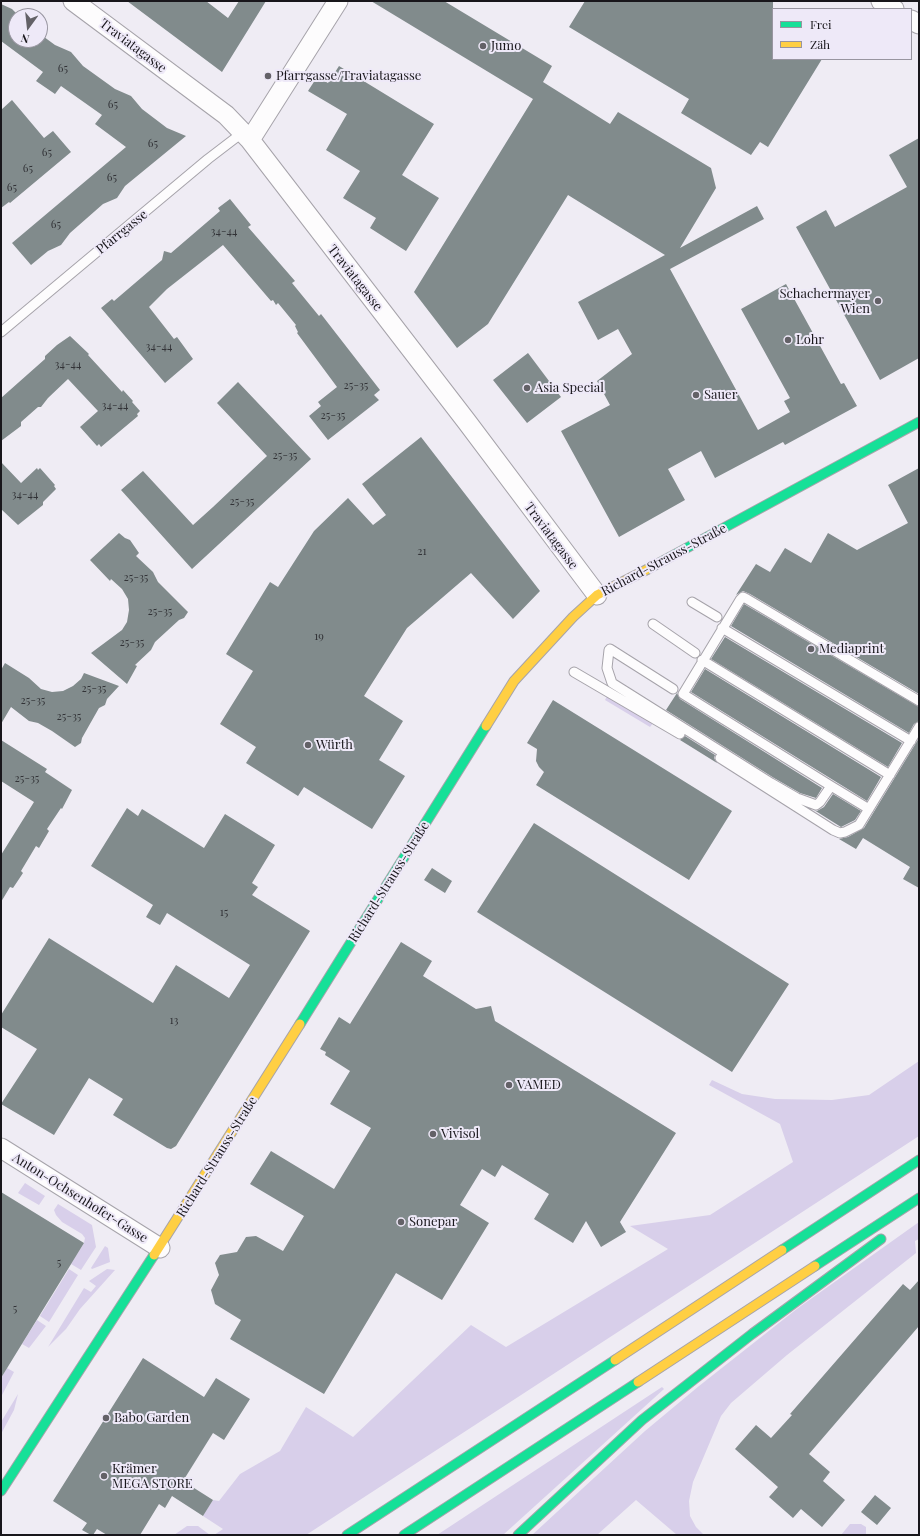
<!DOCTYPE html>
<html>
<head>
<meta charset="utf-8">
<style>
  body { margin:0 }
  #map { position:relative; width:920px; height:1536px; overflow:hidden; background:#efecf4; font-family:"Playfair Display",serif }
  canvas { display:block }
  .frame { position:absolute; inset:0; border:2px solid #18161b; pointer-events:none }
  .legend { position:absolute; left:772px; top:8px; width:140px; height:52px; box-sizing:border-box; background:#eee9f8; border:1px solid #9895a0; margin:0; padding:5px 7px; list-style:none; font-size:12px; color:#18161b }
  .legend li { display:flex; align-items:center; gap:8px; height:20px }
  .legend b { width:20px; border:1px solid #9895a0 }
  .north { position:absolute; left:8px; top:8px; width:40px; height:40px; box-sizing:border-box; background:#eee9f8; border:1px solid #9895a0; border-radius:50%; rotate:195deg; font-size:11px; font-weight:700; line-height:16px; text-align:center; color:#18161b }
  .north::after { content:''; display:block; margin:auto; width:14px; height:18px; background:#636167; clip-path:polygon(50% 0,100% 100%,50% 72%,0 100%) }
</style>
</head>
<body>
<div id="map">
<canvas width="920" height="1536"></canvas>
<div class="frame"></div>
<ul class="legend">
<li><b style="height:5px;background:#16e098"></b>Frei</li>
<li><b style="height:5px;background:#ffcf43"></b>Zäh</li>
</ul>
<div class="north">N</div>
</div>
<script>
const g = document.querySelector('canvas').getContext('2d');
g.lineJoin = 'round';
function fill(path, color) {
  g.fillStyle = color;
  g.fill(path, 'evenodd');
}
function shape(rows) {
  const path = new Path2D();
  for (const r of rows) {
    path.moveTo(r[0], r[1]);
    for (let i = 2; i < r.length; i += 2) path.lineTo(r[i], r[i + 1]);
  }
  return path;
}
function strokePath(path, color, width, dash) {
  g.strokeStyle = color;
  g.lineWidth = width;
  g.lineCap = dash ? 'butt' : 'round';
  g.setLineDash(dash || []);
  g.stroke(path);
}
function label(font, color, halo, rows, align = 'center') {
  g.font = font + ' "Playfair Display",serif';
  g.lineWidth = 4;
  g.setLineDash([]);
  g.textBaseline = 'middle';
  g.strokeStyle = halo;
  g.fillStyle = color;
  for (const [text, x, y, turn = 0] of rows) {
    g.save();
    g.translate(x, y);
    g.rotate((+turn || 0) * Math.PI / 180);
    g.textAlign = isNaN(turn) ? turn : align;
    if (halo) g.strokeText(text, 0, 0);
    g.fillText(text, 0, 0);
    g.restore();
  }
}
fill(shape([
  [608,694,654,722,650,727,605,700],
  [919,1061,919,1136,306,1535,214,1535,223,1529,203,1516,213,1500,219,1501,240,1474,280,1451,306,1407,353,1437,471,1325,506,1347,668,1249,630,1226,710,1215,793,1162,780,1124,709,1085,712,1080,742,1094,775,1099,832,1100,869,1095],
  [25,1183,45,1196,39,1205,18,1193],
  [58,1204,92,1225,96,1247,81,1270,71,1264,84,1243,85,1238,82,1234,62,1222,56,1215,54,1210],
  [919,1222,919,1239,915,1241,916,1253,787,1355,731,1403,721,1416,693,1482,689,1501,690,1516,696,1527,704,1535,677,1535,636,1500,597,1535,532,1535,645,1431,699,1386,798,1308],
  [105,1246,108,1248,110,1262,92,1269,91,1268],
  [69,1269,78,1275,49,1322,40,1316],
  [107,1269,115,1270,80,1309,66,1329,48,1347,84,1288,91,1292,96,1286,89,1281],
  [37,1320,46,1326,29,1348,22,1344],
  [7,1368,14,1372,1,1397,1,1378],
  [662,1387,664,1389,503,1535,437,1535],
  [18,1394,14,1410,1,1434,1,1422],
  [850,1524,861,1524,866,1527,866,1535,841,1535],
  [187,1526,198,1526,210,1535,174,1535]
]), '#d8cfea');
fill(shape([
  [127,1,206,1,228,18,239,1,266,1,222,72],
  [371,1,444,1,552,66,543,82,610,124,618,112,711,168,716,188,680,248,757,206,764,219,670,269,758,430,790,412,784,401,790,398,741,309,786,284,841,384,844,383,857,406,785,445,783,442,715,478,701,451,668,469,685,500,619,537,561,431,610,405,597,381,632,354,618,329,598,340,578,302,665,255,568,195,488,324,457,348,414,292,533,99],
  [585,1,773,1,773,59,822,59,768,147,760,142,751,155,681,113,689,99,569,27],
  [1,4,12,9,19,16,16,16,16,40,40,40,40,34,55,45,71,52,83,66,115,89,131,96,142,109,167,128,186,136,125,186,117,198,103,204,70,233,61,245,48,251,31,265,12,243,126,147,95,124,102,115,61,86,55,94,36,81,43,72,1,41],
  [339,66,434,124,402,175,439,198,406,251,370,228,376,218,343,198,360,171,326,150,347,114,308,91,317,77,328,83],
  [12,100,44,138,53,131,71,152,10,203,9,202,1,208,1,110],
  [919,138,919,358,880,380,796,227,826,210,835,227,907,187,889,155],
  [230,199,251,225,248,227,295,281,292,283,319,316,321,314,380,390,374,395,379,400,328,440,309,416,321,406,318,402,337,387,297,333,298,332,295,326,296,325,278,303,276,305,273,300,271,301,223,245,167,289,149,307,174,339,177,337,193,359,165,383,101,308,112,299,114,301,162,260,164,251,171,253,220,211,218,208],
  [70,336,89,354,88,355,122,392,123,390,133,401,132,402,140,411,137,414,138,416,101,447,99,444,97,446,80,427,98,411,68,379,48,398,41,407,38,407,21,422,21,426,1,441,1,398,45,359,45,356,57,345],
  [528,353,561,397,527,423,493,380],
  [238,382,311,459,192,569,121,490,143,471,193,525,213,507,267,456,217,403],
  [421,437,540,591,513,619,471,573,407,628,364,696,403,721,379,760,405,776,372,829,304,787,298,796,246,763,256,747,220,724,253,671,226,654,270,582,278,587,314,531,348,498,373,525,386,515,362,484],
  [1,462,21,483,37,468,38,470,40,468,55,485,54,486,56,489,43,502,43,505,18,525,1,509],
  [919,468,919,694,750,594,743,591,736,595,756,564,770,572,785,548,811,563,828,533,857,550,908,523,888,485],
  [119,533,125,538,130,540,139,553,136,556,153,572,158,582,188,612,184,618,179,620,155,642,151,650,135,665,137,666,127,684,91,653,122,630,127,622,129,610,128,599,122,589,111,579,110,581,90,560],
  [744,604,919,707,919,721,914,724,909,733,731,626],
  [725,637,902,743,888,767,711,659],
  [5,663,29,678,41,689,52,692,63,691,73,686,81,679,84,673,119,686,107,699,105,705,99,708,82,738,81,743,75,747,52,731,38,723,29,721,11,707,1,724,1,670],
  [705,669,881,777,867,801,691,692],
  [677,693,680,699,822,788,816,798,800,793,774,778,666,710],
  [553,700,732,811,689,880,536,785,544,772,539,767,536,761,537,749,527,743],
  [685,736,715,755,714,758,717,763,680,740],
  [919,738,919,888,903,879,910,867,863,838,856,849,839,839,848,837,864,828],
  [1,740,47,769,45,772,72,790,62,809,61,808,47,829,49,831,39,848,36,846,21,871,23,873,13,888,10,887,1,902,1,855,34,802,1,781],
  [833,794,861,811,855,820,841,827,814,810,817,811,824,807],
  [127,808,138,816,142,809,204,848,225,814,275,845,252,883,258,887,252,895,310,931,176,1146,171,1149,167,1148,113,1115,123,1099,89,1078,54,1135,1,1104,37,1049,1,1027,1,1015,49,938,153,1003,176,965,229,998,250,965,167,913,160,925,146,917,153,905,91,866],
  [534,823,789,984,732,1072,477,912],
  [432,868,452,881,445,893,424,880],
  [401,942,432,961,423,976,476,1009,491,1006,495,1021,676,1133,620,1222,626,1232,601,1247,586,1221,573,1243,534,1219,549,1194,502,1165,495,1177,482,1169,460,1205,489,1223,442,1300,396,1273,324,1394,230,1339,241,1320,215,1304,211,1290,219,1275,215,1263,220,1255,237,1252,246,1237,256,1236,283,1251,304,1216,250,1184,271,1151,334,1189,371,1128,330,1104,350,1071,325,1055,326,1052,320,1049,339,1017,350,1024],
  [1,1192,84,1243,1,1378],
  [919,1280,919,1326,809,1454,830,1472,823,1481,845,1500,822,1527,801,1509,793,1518,769,1497,778,1487,735,1449,756,1425,771,1438,792,1415,790,1414,903,1284,910,1290],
  [143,1358,204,1397,216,1378,250,1399,224,1440,213,1433,183,1481,213,1500,203,1516,172,1496,165,1508,159,1504,140,1535,107,1535,97,1529,93,1535,91,1535,82,1530,87,1523,53,1501],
  [875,1495,891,1508,877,1525,861,1512]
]), '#818b8c');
const lane = shape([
  [1,332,208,159,242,133],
  [692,602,717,617],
  [653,624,695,653],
  [722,628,911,741],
  [610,649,673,689],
  [609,650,607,668,612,683,771,783,797,798,816,805,820,802,831,786,683,694,740,600,743,597,747,599,919,701],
  [702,660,890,775],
  [574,672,680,734],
  [720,758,833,830,840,833,845,832,859,825,919,727],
  [831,786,869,809]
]);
const street = shape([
  [73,1,226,115,250,140,467,422,597,595],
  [881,1,894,9],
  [911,20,919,24],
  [250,140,338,1],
  [1,1148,160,1248]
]);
const fast = shape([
  [648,569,919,422],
  [300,1024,486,726],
  [782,1250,919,1160],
  [815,1266,919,1198],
  [1,1491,154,1255],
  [347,1535,615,1360],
  [404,1535,638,1382],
  [518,1535,642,1420,752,1334,881,1239]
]);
const slow = shape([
  [486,726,514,681,573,617,597,595,648,569],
  [154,1255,300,1024],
  [615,1360,782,1250],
  [638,1382,815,1266]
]);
strokePath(lane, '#a6a3aa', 11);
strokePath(street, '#a6a3aa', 21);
strokePath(fast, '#a6a3aa', 11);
strokePath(slow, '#a6a3aa', 11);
strokePath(lane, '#fdfcfd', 9);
strokePath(street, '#fdfcfd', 19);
strokePath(fast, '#16e098', 9);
strokePath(slow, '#ffcf43', 9);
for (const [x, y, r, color] of [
  [483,46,4,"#636167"],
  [268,76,4,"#636167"],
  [878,301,4,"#636167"],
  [788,340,4,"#636167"],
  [527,388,4,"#636167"],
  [696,395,4,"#636167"],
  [811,649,4,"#636167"],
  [308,745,4,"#636167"],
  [509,1085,4,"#636167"],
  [433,1134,4,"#636167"],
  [401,1222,4,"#636167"],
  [106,1418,4,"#636167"],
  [104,1476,4,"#636167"]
]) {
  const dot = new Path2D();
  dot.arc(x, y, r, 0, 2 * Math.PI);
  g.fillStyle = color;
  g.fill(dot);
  strokePath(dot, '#eee9f8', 1.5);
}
label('11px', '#323337', null, [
  ["65",63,69],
  ["65",113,105],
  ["65",153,144],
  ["65",47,153],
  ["65",28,169],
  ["65",112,178],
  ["65",12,188],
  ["65",56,225],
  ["34-44",224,232],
  ["34-44",159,347],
  ["34-44",68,365],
  ["25-35",356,386],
  ["34-44",115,406],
  ["25-35",333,416],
  ["25-35",285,456],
  ["34-44",25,495],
  ["25-35",242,502],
  ["21",422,552],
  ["25-35",136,578],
  ["25-35",160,612],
  ["19",319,637],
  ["25-35",132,643],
  ["25-35",94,689],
  ["25-35",33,701],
  ["25-35",69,717],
  ["25-35",27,779],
  ["15",224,913],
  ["13",174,1021],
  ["5",59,1263],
  ["5",15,1309]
]);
label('13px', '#18161b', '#eee9f8', [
  ["Traviatagasse",133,46,37],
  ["Pfarrgasse",122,232,-39],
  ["Traviatagasse",355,278,52],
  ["Traviatagasse",551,536,53],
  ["Richard-Strauss-Straße",664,560,-28],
  ["Richard-Strauss-Straße",389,882,-58],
  ["Richard-Strauss-Straße",217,1157,-58],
  ["Anton-Ochsenhofer-Gasse",80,1198,32]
]);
label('13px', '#18161b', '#eee9f8', [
  ["Jumo",491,46],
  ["Pfarrgasse/Traviatagasse",276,76],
  ["Schachermayer",870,294,"right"],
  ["Wien",870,309,"right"],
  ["Lohr",796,340],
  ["Asia Special",535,388],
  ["Sauer",704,395],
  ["Mediaprint",819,649],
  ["Würth",316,745],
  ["VAMED",517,1085],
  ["Vivisol",441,1134],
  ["Sonepar",409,1222],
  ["Babo Garden",114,1418],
  ["Krämer",112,1469],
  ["MEGA STORE",112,1484]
], 'left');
</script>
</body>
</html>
